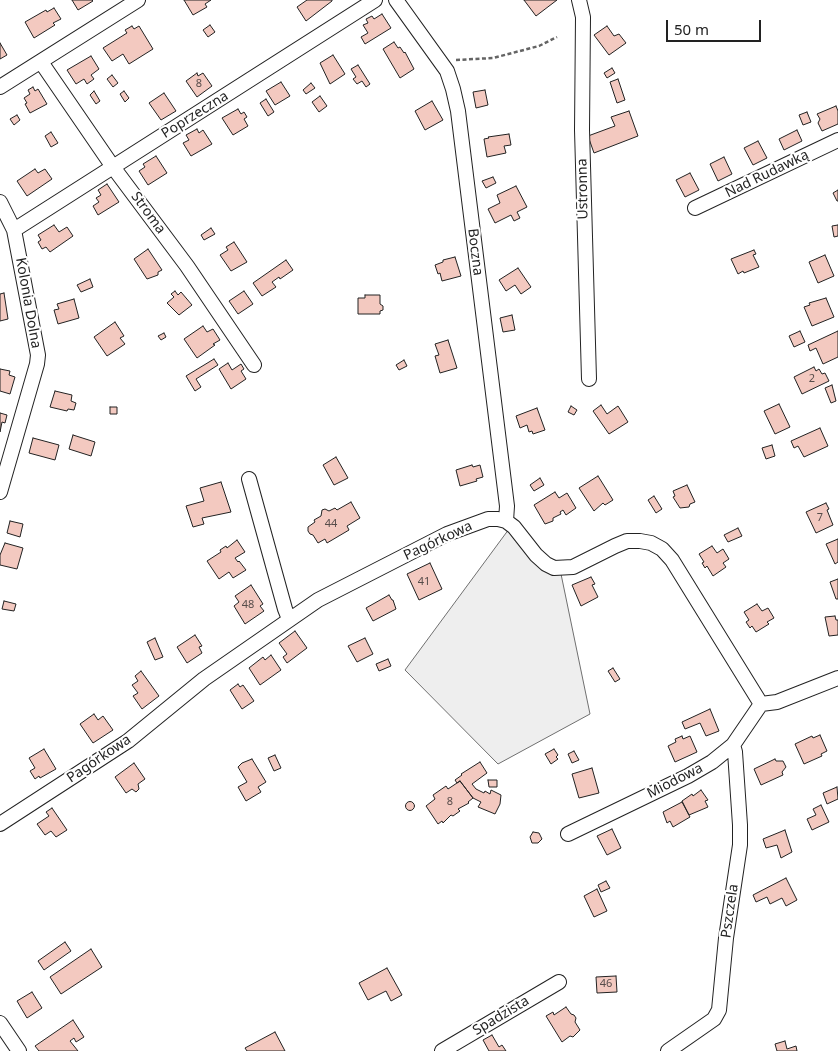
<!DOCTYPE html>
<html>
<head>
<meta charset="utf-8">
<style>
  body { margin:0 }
  #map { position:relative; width:838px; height:1051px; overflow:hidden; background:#fff; font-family:"Noto Sans",sans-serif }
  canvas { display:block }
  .scale { position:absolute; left:666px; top:20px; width:95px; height:22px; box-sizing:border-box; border:2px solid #222; border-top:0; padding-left:6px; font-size:15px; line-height:18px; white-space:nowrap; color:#222; -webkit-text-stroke:4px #fff; paint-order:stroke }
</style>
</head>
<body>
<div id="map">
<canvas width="838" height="1051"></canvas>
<div class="scale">50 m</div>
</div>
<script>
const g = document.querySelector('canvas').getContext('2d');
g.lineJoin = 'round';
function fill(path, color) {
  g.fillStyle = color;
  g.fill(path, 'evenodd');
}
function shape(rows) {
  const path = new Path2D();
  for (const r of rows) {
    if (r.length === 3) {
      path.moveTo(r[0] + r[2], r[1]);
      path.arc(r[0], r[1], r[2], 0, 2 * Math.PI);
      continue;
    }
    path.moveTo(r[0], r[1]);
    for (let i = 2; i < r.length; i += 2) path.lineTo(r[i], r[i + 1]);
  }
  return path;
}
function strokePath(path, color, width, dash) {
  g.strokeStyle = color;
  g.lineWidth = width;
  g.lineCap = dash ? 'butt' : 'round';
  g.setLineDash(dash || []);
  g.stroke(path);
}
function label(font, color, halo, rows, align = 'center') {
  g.font = font + ' "Noto Sans",sans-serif';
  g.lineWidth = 4;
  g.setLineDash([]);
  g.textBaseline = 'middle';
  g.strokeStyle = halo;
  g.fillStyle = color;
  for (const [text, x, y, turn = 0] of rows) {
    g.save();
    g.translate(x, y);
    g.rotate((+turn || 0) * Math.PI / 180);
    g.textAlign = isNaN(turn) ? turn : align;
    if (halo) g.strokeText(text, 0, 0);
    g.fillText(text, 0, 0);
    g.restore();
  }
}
const green = shape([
  [509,529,561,574,590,714,498,764,405,670,509,529]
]);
fill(green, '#eee');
strokePath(green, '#6f6f6f', 1);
const building = shape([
  [72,0,92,0,93,1,78,10,72,0],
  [184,0,211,0,205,4,207,7,193,15,184,0],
  [307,0,332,0,332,1,306,21,297,7,307,0],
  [524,0,557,0,536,16,524,0],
  [54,8,61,19,53,23,55,25,34,38,25,22,46,10,47,12,54,8],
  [382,14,391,28,365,44,361,37,368,33,363,25,368,23,366,19,372,16,374,19,382,14],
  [210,25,215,32,208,37,203,30,210,25],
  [132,26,134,29,139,26,153,49,129,64,123,54,112,61,103,48,127,33,125,30,132,26],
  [607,26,614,36,619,34,626,43,609,55,594,35,607,26],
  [394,42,398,48,400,47,404,53,405,52,414,69,400,78,383,49,394,42],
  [0,43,7,55,0,59,0,43],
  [333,55,345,74,330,84,320,63,333,55],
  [91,56,99,69,91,75,94,79,87,84,84,79,76,84,67,70,91,56],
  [358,65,370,84,366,87,362,81,357,84,353,79,356,77,351,69,358,65],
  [612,68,615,73,607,78,604,73,612,68],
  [197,73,198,76,203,73,212,86,197,97,186,81,197,73],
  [112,75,118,83,113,87,107,79,112,75],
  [618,79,625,100,617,103,610,82,618,79],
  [281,82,290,96,275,105,266,91,281,82],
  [311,83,315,88,306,94,303,90,311,83],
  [33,87,35,91,38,89,47,104,30,113,25,104,27,103,24,98,30,94,28,90,33,87],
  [485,90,488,105,476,108,473,92,485,90],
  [94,91,100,101,96,104,90,95,94,91],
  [124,91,129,98,125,102,120,94,124,91],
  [164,93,176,111,161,120,149,103,164,93],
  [320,96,327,106,319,112,312,102,320,96],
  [266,99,274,112,268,116,260,103,266,99],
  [432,101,443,120,425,130,415,111,432,101],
  [836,106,838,111,838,124,822,131,818,123,820,119,817,114,836,106],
  [238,109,241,114,244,112,247,117,244,119,248,126,233,135,222,118,238,109],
  [629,111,638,136,594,153,588,136,615,126,611,117,629,111],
  [807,112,811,122,803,125,799,115,807,112],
  [17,115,20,120,14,125,10,119,17,115],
  [197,129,199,133,203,130,212,144,191,156,183,143,189,140,186,135,197,129],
  [797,130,802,141,784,150,779,139,797,130],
  [51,132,58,143,51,147,45,136,51,132],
  [509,134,511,145,504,146,506,153,487,157,484,139,489,138,488,137,509,134],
  [758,141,767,158,753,165,744,148,758,141],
  [156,156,167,173,148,185,139,171,145,167,143,164,156,156],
  [724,157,732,174,718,181,710,164,724,157],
  [35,169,38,173,45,169,52,179,27,196,17,181,35,169],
  [690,173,699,190,685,197,676,180,690,173],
  [493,177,496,183,486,188,482,181,493,177],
  [107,184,119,202,98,215,93,206,99,202,96,198,101,195,98,190,107,184],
  [516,186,527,207,517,212,520,218,514,221,511,215,495,223,488,209,500,203,497,195,516,186],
  [838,190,838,201,837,201,833,193,838,190],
  [54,225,59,232,67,227,73,236,50,252,46,247,42,249,38,242,41,240,38,235,54,225],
  [838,225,838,236,834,237,832,226,838,225],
  [211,228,215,234,204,240,201,235,211,228],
  [234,242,247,262,231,271,220,255,228,250,226,247,234,242],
  [148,249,162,270,158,272,158,275,147,279,134,259,148,249],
  [754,250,756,254,753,255,759,267,744,273,743,271,738,274,731,259,754,250],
  [825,255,834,276,818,283,809,262,825,255],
  [455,257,461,276,442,281,440,273,438,274,435,265,443,262,443,260,455,257],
  [286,260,293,270,280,279,279,277,272,282,276,287,262,296,253,283,286,260],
  [518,268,531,287,521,294,515,285,506,291,499,280,518,268],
  [90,279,93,287,81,292,77,285,90,279],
  [175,291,178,295,181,292,192,305,179,315,167,303,174,297,171,294,175,291],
  [244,291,253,304,238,314,229,301,244,291],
  [4,293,8,319,0,321,0,294,4,293],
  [365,295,380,295,380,304,383,306,383,310,380,311,380,314,358,314,358,298,365,298,365,295],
  [826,298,834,317,812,326,804,307,810,305,809,303,826,298],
  [74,299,79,318,58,324,54,310,59,309,57,304,74,299],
  [512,315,515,330,503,332,500,318,512,315],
  [115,322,124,336,120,338,125,344,107,356,94,337,115,322],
  [203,326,207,332,213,329,220,340,213,344,215,345,197,358,184,339,203,326],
  [800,331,805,342,794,347,789,336,800,331],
  [838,331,838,357,823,364,816,348,810,351,808,345,838,331],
  [164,333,166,337,161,340,158,336,164,333],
  [448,340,457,368,440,373,435,356,439,355,435,344,448,340],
  [214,359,218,365,196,379,201,387,195,391,186,376,214,359],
  [404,360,407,366,399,370,396,365,404,360],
  [228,363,232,370,241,364,244,369,241,371,246,379,231,389,219,369,228,363],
  [814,367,816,371,819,369,822,374,825,373,829,381,802,394,794,377,814,367],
  [0,369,10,371,9,375,15,377,10,394,0,391,0,369],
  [832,385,836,401,831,403,825,388,832,385],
  [55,391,72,395,71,401,76,403,74,410,68,409,67,411,50,407,55,391],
  [779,404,790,427,775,434,764,411,779,404],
  [601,405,607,414,618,406,628,422,609,434,593,411,601,405],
  [571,406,577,410,574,415,568,412,571,406],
  [110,407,117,407,117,414,110,414,110,407],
  [537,408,545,430,533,434,532,431,529,432,527,425,520,428,516,416,537,408],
  [0,413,7,415,5,423,2,422,0,432,0,413],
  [820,428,828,446,804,457,798,446,794,448,791,441,820,428],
  [73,435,95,442,91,456,69,449,73,435],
  [33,438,59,445,55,460,29,453,33,438],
  [772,445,775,456,766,459,762,448,772,445],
  [336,457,348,478,334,485,323,465,336,457],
  [472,465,473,467,480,465,483,477,476,479,477,481,460,486,456,470,472,465],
  [598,476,613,500,605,505,603,503,594,511,579,488,598,476],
  [540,478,544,485,534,491,530,485,540,478],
  [221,482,231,512,202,518,204,524,193,527,186,506,204,501,200,488,221,482],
  [687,485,695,502,690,504,689,507,680,508,673,497,675,496,673,491,687,485],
  [555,492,559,498,567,493,576,508,566,515,563,510,560,512,561,514,553,518,553,521,545,524,534,505,555,492],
  [654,496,662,509,656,513,648,500,654,496],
  [351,502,360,518,347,526,349,530,327,543,325,539,318,543,313,535,310,534,308,531,308,527,315,522,314,520,321,516,322,510,325,509,329,511,335,508,337,510,351,502],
  [826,503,829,509,827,510,833,525,816,533,806,512,826,503],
  [10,521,23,524,20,537,7,533,10,521],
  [738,528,742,536,728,542,724,535,738,528],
  [838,539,838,562,835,564,826,544,838,539],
  [237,540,245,552,235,558,238,562,239,561,246,570,233,578,229,572,219,579,207,561,221,552,220,550,226,546,227,548,237,540],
  [5,543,23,548,17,569,0,565,0,555,5,543],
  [712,546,717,553,723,549,729,559,723,563,726,567,713,576,707,566,705,568,702,563,704,562,699,554,712,546],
  [430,563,442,589,419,600,407,574,430,563],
  [591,577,595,584,592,585,598,597,581,606,572,585,591,577],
  [838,579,838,599,836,599,830,582,838,579],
  [251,585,263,604,260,606,264,611,245,624,234,606,239,602,235,596,251,585],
  [389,595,392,600,393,600,396,609,373,621,366,608,389,595],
  [4,601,16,604,14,611,2,609,4,601],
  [757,604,762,611,768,608,774,618,767,622,769,624,756,632,752,626,750,628,746,622,749,620,744,612,757,604],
  [835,616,836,620,838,620,838,635,829,636,825,617,835,616],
  [295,631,307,648,287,663,283,657,287,654,279,643,295,631],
  [195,635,202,646,199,647,202,653,187,663,177,647,195,635],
  [155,638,163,657,155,660,147,642,155,638],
  [365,638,373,654,357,662,348,646,365,638],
  [271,655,281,670,260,685,249,668,263,657,265,660,271,655],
  [388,659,391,666,379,671,376,664,388,659],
  [613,668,620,679,615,682,608,671,613,668],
  [141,671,159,696,142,709,133,696,138,693,132,685,138,681,135,676,141,671],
  [238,684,240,687,243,685,254,701,242,709,230,690,238,684],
  [710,709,719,731,706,736,700,723,685,729,682,722,710,709],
  [94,714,98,720,103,716,113,730,93,743,80,724,94,714],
  [820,735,827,751,821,754,822,756,804,764,795,744,812,736,813,738,820,735],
  [682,736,683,739,690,736,697,752,675,762,668,746,676,742,675,739,682,736],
  [44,749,56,769,40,778,39,776,35,779,30,771,35,768,29,758,44,749],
  [554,749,558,755,556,757,558,759,551,764,545,754,554,749],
  [574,751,579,760,572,763,568,754,574,751],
  [275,755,281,768,274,771,268,758,275,755],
  [252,759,266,782,258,787,261,792,246,801,238,787,247,782,238,767,242,763,252,759],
  [775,759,776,761,783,761,786,767,782,772,783,775,761,785,754,769,775,759],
  [480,762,487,773,472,784,476,789,484,793,485,791,490,794,491,790,501,795,500,804,495,814,478,807,481,802,473,798,460,781,457,783,455,780,462,775,461,774,480,762],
  [134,763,145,779,138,784,139,789,136,792,132,789,126,793,115,777,134,763],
  [592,768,599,793,579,798,572,774,592,768],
  [488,780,497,780,497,787,489,787,488,780],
  [460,781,473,798,468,802,469,803,458,809,460,811,453,816,451,815,443,823,442,821,438,824,426,806,435,799,433,795,446,786,448,789,460,781],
  [837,787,838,799,827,804,823,793,837,787],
  [701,790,708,800,705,801,708,807,689,815,682,801,692,794,693,796,701,790],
  [410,806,4.5],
  [682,802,690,817,673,827,670,821,667,823,663,812,682,802],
  [821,805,829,822,812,830,807,819,816,815,813,809,821,805],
  [52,808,67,830,56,837,51,831,45,835,37,824,49,816,46,812,52,808],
  [612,829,621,848,607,855,597,836,612,829],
  [785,830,792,852,781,858,777,845,766,848,763,839,785,830],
  [533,832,539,833,542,839,538,843,532,843,530,837,533,832],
  [786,878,797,900,786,906,782,898,770,904,767,897,756,902,753,895,786,878],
  [606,881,610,888,601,892,598,885,606,881],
  [597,889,607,911,594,917,584,896,597,889],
  [65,942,71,951,44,970,38,961,65,942],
  [91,949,102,967,61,994,50,977,91,949],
  [387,968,402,995,391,1001,386,991,368,1000,359,983,387,968],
  [616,976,617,992,597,993,596,977,616,976],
  [32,992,42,1008,27,1018,17,1001,32,992],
  [566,1007,571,1014,574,1015,576,1018,575,1022,580,1030,573,1037,570,1036,562,1042,546,1016,553,1012,554,1015,566,1007],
  [73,1020,84,1037,76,1042,74,1038,70,1041,78,1051,39,1051,35,1046,73,1020],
  [275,1032,285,1051,247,1051,245,1048,275,1032],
  [492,1035,499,1047,502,1045,506,1051,489,1051,483,1040,492,1035],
  [785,1041,787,1049,796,1046,797,1051,777,1051,775,1044,785,1041]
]);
fill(building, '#f3c9c0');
strokePath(building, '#222', 1);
const minor = shape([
  [396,0,447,71,453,89,458,111,507,506,506,521],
  [579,0,583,17,582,130,589,379],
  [41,62,113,167,187,266,254,365],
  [0,87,138,0],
  [0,202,14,230,38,355,37,364,0,492],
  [695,208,838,140],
  [14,230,375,0],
  [249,479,285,609,289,619],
  [0,824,128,741,204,679,318,600,447,534,488,519,498,519,506,521,514,527,536,555,546,564,554,568,573,567,615,546,627,541,640,541,651,543,662,549,672,560,761,704,777,702,838,678],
  [568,834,688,776,712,762,733,745,761,704],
  [0,1023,19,1051],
  [442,1051,559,982],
  [668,1051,714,1019,719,1010,726,938,740,845,740,825,735,752,733,745]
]);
strokePath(minor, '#222', 16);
strokePath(shape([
  [456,60,493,58,539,46,557,37]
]), '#646464', 2.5, [4, 2.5]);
strokePath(minor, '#fff', 14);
label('11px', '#564c4a', null, [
  ["8",199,84],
  ["2",812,379],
  ["7",820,518],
  ["44",331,524],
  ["41",424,582],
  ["48",248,605],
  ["8",450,802],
  ["46",606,984]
]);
label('14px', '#222', '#fff', [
  ["Poprzeczna",195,115,-32],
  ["Nad Rudawką",767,174,-26],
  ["Ustronna",583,189,-91],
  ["Stroma",148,213,54],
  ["Boczna",475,252,83],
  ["Kolonia Dolna",28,303,80],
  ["Pagórkowa",438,541,-25],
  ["Pagórkowa",99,759,-34],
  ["Miodowa",675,781,-27],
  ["Pszczela",730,911,-82],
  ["Spadzista",501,1016,-31]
]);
</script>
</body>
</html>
